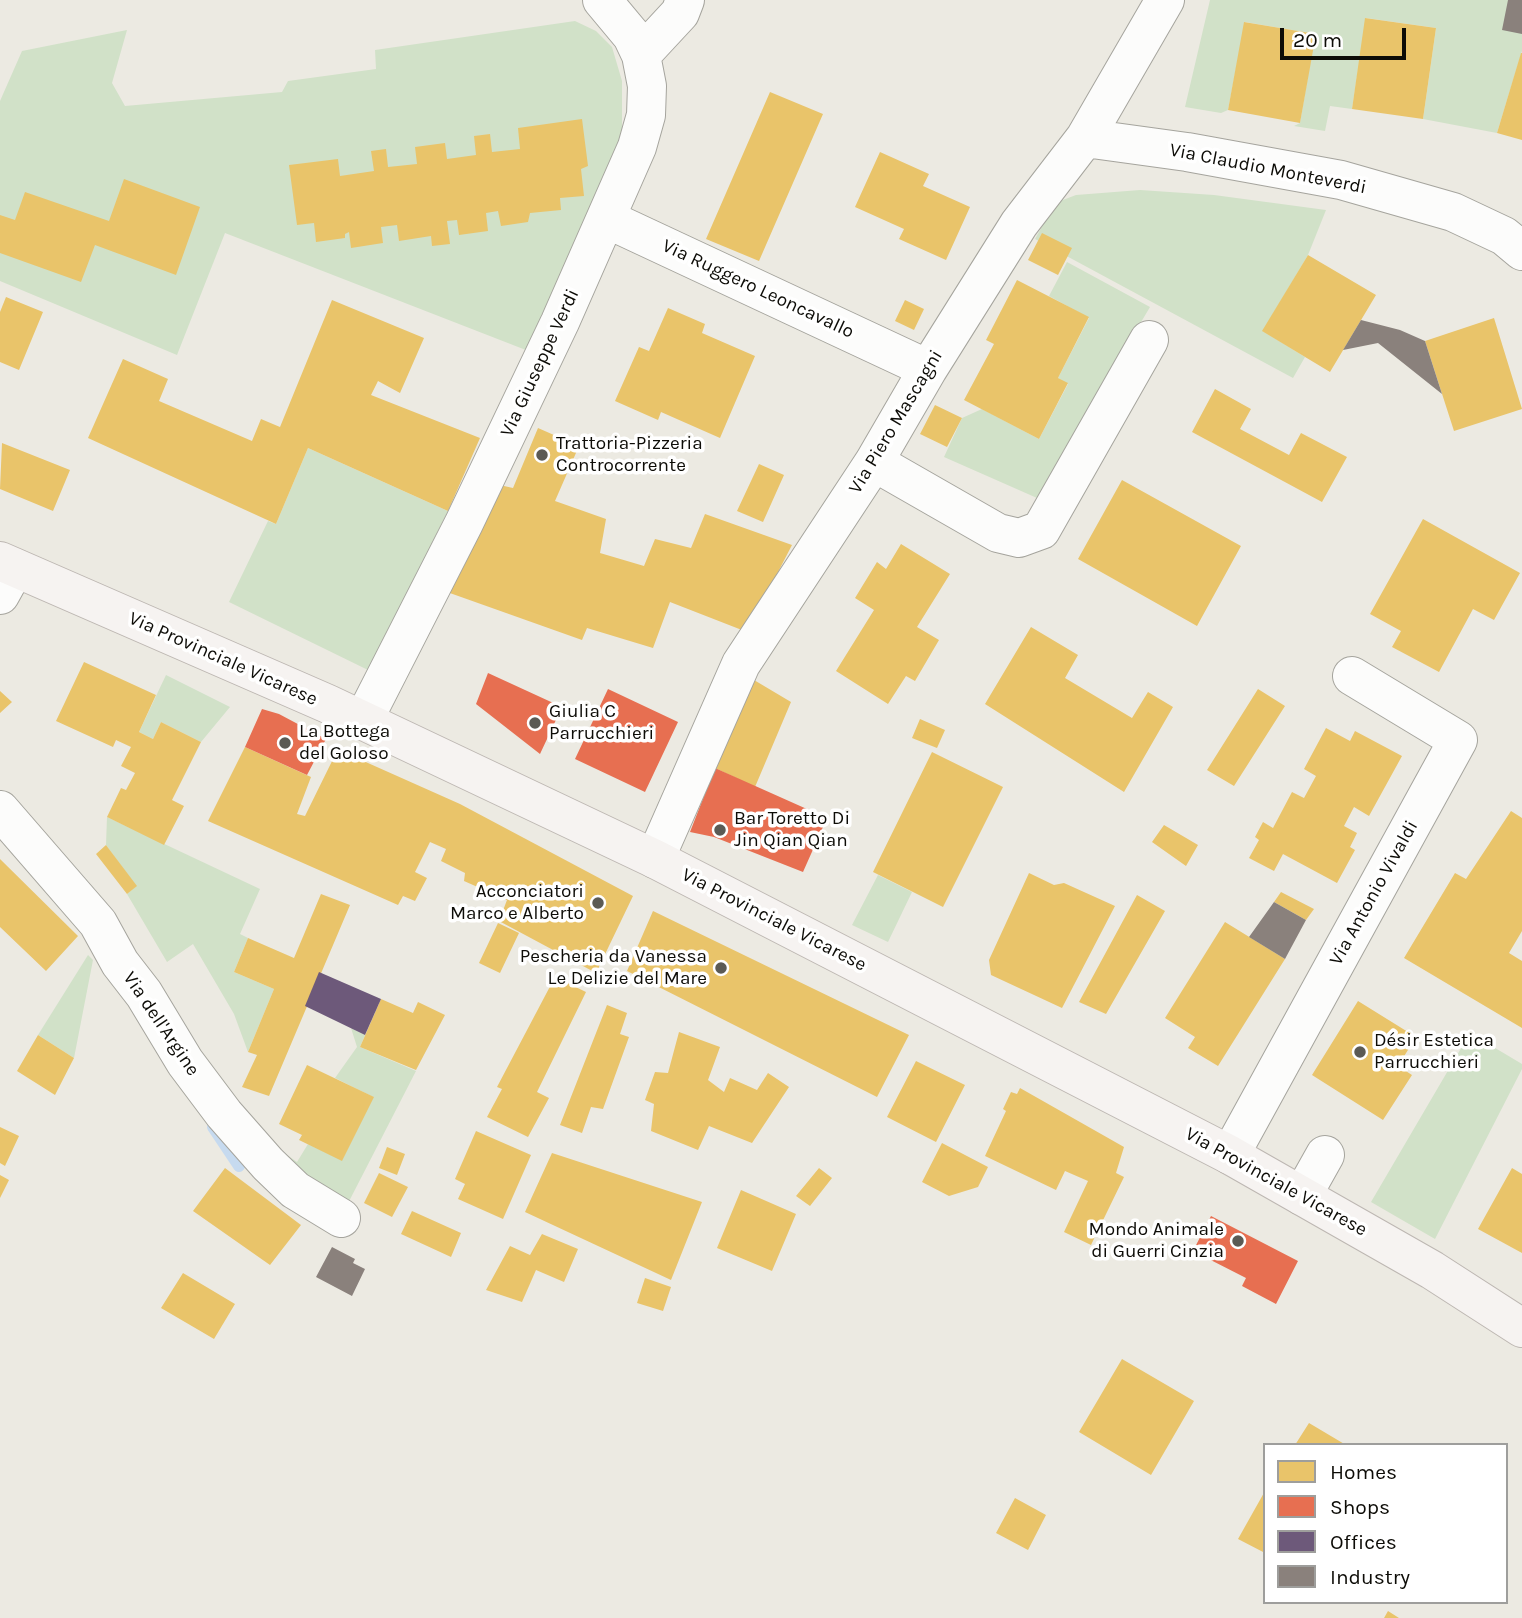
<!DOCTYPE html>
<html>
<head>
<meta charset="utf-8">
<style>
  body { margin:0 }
  #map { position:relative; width:1522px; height:1618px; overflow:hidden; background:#eceae2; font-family:Karla,sans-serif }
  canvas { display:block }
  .legend { position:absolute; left:1263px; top:1443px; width:245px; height:161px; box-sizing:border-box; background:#fff; border:2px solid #9e9e9c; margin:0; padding:9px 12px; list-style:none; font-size:21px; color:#0d0c07 }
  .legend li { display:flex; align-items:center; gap:14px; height:35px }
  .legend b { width:35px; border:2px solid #9e9e9c }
  .scale { position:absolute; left:1280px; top:28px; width:126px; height:32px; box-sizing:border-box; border:4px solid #0d0c07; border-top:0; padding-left:9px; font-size:21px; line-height:24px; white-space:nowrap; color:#0d0c07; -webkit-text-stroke:5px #fff; paint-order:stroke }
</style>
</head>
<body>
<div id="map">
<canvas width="1522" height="1618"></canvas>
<ul class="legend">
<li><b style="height:19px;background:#e9c46a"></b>Homes</li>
<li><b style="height:19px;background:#e76f51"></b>Shops</li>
<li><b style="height:19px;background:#6d597a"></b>Offices</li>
<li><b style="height:19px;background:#8a817c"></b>Industry</li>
</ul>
<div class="scale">20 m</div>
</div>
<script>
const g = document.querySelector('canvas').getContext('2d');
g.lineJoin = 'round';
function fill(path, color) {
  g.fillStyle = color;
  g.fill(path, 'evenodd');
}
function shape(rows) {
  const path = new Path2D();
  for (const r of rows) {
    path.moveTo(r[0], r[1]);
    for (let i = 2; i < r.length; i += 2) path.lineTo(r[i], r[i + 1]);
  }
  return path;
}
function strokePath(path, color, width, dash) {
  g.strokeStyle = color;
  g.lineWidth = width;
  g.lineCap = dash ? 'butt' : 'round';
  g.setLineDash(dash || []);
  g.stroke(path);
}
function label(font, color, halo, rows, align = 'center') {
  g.font = font + ' Karla,sans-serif';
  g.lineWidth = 7;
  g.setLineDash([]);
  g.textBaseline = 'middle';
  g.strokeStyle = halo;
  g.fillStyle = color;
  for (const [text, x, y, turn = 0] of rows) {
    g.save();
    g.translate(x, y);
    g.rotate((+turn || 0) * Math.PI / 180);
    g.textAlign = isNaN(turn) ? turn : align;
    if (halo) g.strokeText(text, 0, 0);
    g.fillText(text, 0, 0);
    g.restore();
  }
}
fill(shape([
  [1210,0,1522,0,1522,51,1497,133,1423,119,1436,28,1366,18,1352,109,1330,106,1325,131,1294,126,1300,123,1315,34,1245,22,1228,110,1221,113,1185,107],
  [575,21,596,31,612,47,622,81,622,129,610,172,531,352,225,233,177,355,0,281,0,101,22,51,127,30,112,83,125,106,282,92,288,81,376,69,375,50],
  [1140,190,1214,195,1326,210,1308,255,1263,331,1305,357,1293,378,1035,239,1055,203,1076,195],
  [1067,262,1150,307,1037,498,944,457,962,418,982,409,1039,439,1068,384,1058,378,1089,318,1049,296],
  [308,448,448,511,368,670,229,602,268,521,276,524],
  [166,675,230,707,201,742,161,722,153,739,139,732],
  [107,817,260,889,240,934,248,938,234,972,274,989,248,1052,234,1014,193,944,167,962,127,894,136,886,106,845],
  [878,875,912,892,888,942,852,925],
  [88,955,93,960,74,1058,38,1035],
  [351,1028,365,1035,360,1047,416,1071,343,1213,241,1123,297,1162,308,1144,342,1160,373,1097,335,1078,357,1047],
  [1470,1033,1522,1064,1522,1069,1435,1239,1371,1202]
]), '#d1e1c8');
fill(shape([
  [1365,18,1436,28,1423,119,1352,109],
  [1244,22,1316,34,1300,123,1228,110],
  [1521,53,1522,53,1522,140,1497,133],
  [770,92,823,114,759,261,706,239],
  [582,119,588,166,581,169,584,196,560,198,561,210,530,213,528,222,501,226,498,211,486,213,488,231,459,235,457,220,447,221,450,244,432,246,431,236,399,241,397,225,381,227,383,243,351,248,349,232,345,234,345,238,316,242,314,223,297,225,289,165,338,159,340,176,374,171,371,151,386,149,388,167,417,164,415,147,445,143,447,159,476,155,474,136,490,134,492,152,520,149,518,128],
  [880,152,929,174,923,186,970,207,946,260,899,239,904,229,855,207],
  [124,179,200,207,176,275,95,245,81,282,0,253,0,215,15,220,25,192,109,221],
  [1042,233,1072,248,1058,275,1028,260],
  [1308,255,1376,295,1330,372,1262,331],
  [1017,280,1089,317,1058,378,1068,383,1039,439,964,400,994,344,986,340],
  [6,297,43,312,19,370,0,362,0,312],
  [332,300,424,338,400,393,378,381,371,395,480,438,448,511,308,448,276,524,88,438,123,359,168,379,159,401,252,441,261,419,280,427],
  [905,300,924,309,914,330,895,321],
  [668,308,705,324,702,333,755,356,720,438,661,412,658,420,615,401,639,347,649,351],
  [1494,318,1522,409,1454,431,1425,341],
  [1215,389,1251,409,1240,429,1289,455,1301,433,1347,457,1322,502,1192,432],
  [935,405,962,418,947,447,920,434],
  [538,428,579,446,555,501,606,519,600,553,644,566,655,539,691,548,705,514,792,545,747,632,670,602,653,648,587,628,582,640,447,592,495,484,513,488],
  [2,443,70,470,53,511,0,489],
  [759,464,784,475,763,522,737,511],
  [1122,480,1241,546,1197,626,1078,559],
  [1423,519,1520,573,1494,620,1473,609,1439,672,1392,647,1401,631,1370,614],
  [901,544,950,574,917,627,939,640,915,681,906,676,888,704,836,671,874,610,855,598,877,562,886,569],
  [1031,627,1078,655,1065,678,1132,718,1148,692,1173,707,1124,792,985,704],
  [84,662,156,695,139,732,153,739,161,722,201,742,172,800,184,806,164,845,107,817,121,788,126,790,135,773,121,766,131,747,116,740,113,747,56,721],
  [754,680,791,702,755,787,715,768],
  [1258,689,1285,706,1234,786,1207,770],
  [0,691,12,702,0,713],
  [920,719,945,730,937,748,912,738],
  [1326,728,1350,741,1355,731,1402,756,1369,816,1354,807,1344,826,1357,833,1350,847,1355,850,1337,883,1283,854,1274,871,1249,858,1259,840,1255,837,1263,822,1273,828,1292,792,1304,798,1316,776,1304,769],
  [245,747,311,777,297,814,305,816,336,753,350,755,460,804,633,896,596,973,499,921,507,900,464,881,465,873,441,861,446,849,430,842,415,872,427,878,415,901,403,896,398,905,208,821],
  [932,752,1003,787,943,907,873,872],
  [1511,811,1522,818,1522,931,1509,953,1522,961,1522,1028,1404,958,1455,873,1466,879],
  [1164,825,1198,845,1186,866,1152,842],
  [106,845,137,886,127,894,96,854],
  [0,859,78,936,46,971,0,927],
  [1029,873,1054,885,1064,883,1115,906,1062,1008,991,975,989,960],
  [1281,892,1314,909,1306,920,1274,902],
  [321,894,350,905,269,1096,242,1087,257,1055,248,1052,274,989,234,972,248,938,294,958],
  [1137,895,1165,911,1106,1014,1079,1002],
  [653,911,909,1035,877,1097,627,971],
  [1225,922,1285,959,1218,1066,1188,1048,1195,1037,1165,1018],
  [498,923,519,933,500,973,479,963],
  [555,977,586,992,537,1092,549,1098,528,1137,487,1117,502,1089,497,1087],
  [381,999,413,1013,418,1002,445,1015,416,1070,360,1047],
  [1358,1001,1416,1037,1398,1066,1412,1075,1383,1120,1312,1075],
  [607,1005,627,1013,620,1034,629,1037,603,1109,591,1107,582,1133,560,1125],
  [679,1032,720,1047,708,1080,724,1092,730,1078,757,1090,768,1073,789,1087,752,1143,709,1126,698,1150,651,1131,654,1104,645,1100,655,1072,668,1073],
  [38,1035,74,1058,55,1095,17,1071],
  [916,1061,965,1085,936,1142,887,1117],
  [307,1065,374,1097,342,1161,299,1140,302,1135,279,1124],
  [1020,1088,1124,1147,1116,1173,1124,1177,1091,1245,1064,1232,1088,1181,1065,1171,1056,1190,985,1156,1006,1111,1003,1109,1011,1092,1017,1094],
  [0,1127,19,1136,5,1166,0,1163],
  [476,1131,531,1155,503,1219,458,1199,465,1184,455,1179],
  [942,1143,988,1167,978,1187,949,1196,922,1182],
  [387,1147,405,1154,397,1175,379,1168],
  [552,1153,702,1202,671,1280,525,1212],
  [225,1168,301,1225,270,1265,193,1211],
  [819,1168,832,1178,810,1206,796,1196],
  [1512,1168,1522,1174,1522,1253,1478,1229],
  [379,1173,408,1187,392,1217,364,1203],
  [0,1175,9,1180,0,1198],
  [741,1190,796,1214,772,1271,717,1248],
  [412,1211,461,1233,451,1257,401,1234],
  [542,1234,578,1249,564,1282,536,1270,522,1302,486,1290,510,1246,530,1255],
  [183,1273,235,1304,214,1339,161,1308],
  [645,1278,671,1287,663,1311,637,1303],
  [1122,1359,1194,1401,1151,1475,1079,1432],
  [1309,1423,1346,1445,1295,1445],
  [1265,1491,1265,1553,1238,1539],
  [1015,1498,1046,1515,1028,1550,996,1533],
  [1388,1611,1399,1618,1384,1618]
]), '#e9c46a');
fill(shape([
  [488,673,562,707,540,754,476,704],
  [608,689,678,722,645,792,575,759],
  [262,709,279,714,326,739,307,775,245,747],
  [715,768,827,818,803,872,714,837,690,832],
  [1211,1216,1298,1261,1276,1304,1242,1286,1246,1278,1193,1251]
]), '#e76f51');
fill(shape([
  [319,972,381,999,365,1035,305,1006]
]), '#6d597a');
fill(shape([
  [1508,0,1522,0,1522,34,1502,30],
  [1361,320,1400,330,1425,341,1442,394,1378,343,1343,350],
  [1274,902,1306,920,1285,959,1249,937],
  [332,1247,355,1259,353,1263,365,1269,352,1296,316,1277]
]), '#8a817c');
strokePath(shape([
  [213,1127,239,1166]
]), '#c6daef', 12);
const minor = shape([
  [641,55,680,13,685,0],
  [1085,138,1187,152,1341,180,1453,212,1504,236,1522,251],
  [607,219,928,369],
  [874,462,998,533,1019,538,1041,530,1149,340],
  [0,595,15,568],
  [363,721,464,523,560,322,637,147,646,115,647,86,641,55,632,36,602,0],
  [0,810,98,923,120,963,144,994,185,1062,224,1114,268,1164,295,1190,341,1218],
  [655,859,741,664,874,462,928,369,1019,224,1085,138,1165,0],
  [1230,1155,1458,740,1352,676],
  [1302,1196,1325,1155]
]);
const major = shape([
  [0,561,328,704,655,859,1230,1155,1432,1270,1522,1328]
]);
strokePath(minor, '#a5a49d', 40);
strokePath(major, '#bdb7b2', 40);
strokePath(minor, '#fcfcfb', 38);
strokePath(major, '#f6f3f1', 38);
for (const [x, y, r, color] of [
  [542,455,7,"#5b5a54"],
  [535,723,7,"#5b5a54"],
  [285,743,7,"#5b5a54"],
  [720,830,7,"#5b5a54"],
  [598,903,7,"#5b5a54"],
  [721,968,7,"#5b5a54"],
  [1360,1052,7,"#5b5a54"],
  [1238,1241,7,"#5b5a54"]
]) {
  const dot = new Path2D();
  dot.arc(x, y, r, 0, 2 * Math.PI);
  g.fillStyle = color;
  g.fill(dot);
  strokePath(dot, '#fff', 2.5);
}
label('19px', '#0d0c07', '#fff', [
  ["Via Claudio Monteverdi",1268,169,11],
  ["Via Ruggero Leoncavallo",758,289,25],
  ["Via Giuseppe Verdi",540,363,-65],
  ["Via Piero Mascagni",896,422,-59],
  ["Via Provinciale Vicarese",223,659,24],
  ["Via Antonio Vivaldi",1374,893,-61],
  ["Via Provinciale Vicarese",774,920,27],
  ["Via dell'Argine",161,1024,56],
  ["Via Provinciale Vicarese",1276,1182,29]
]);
label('19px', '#0d0c07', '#fff', [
  ["Trattoria-Pizzeria",556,444],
  ["Controcorrente",556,466],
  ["Giulia C",549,712],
  ["Parrucchieri",549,734],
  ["La Bottega",299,732],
  ["del Goloso",299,754],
  ["Bar Toretto Di",734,819],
  ["Jin Qian Qian",734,841],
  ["Acconciatori",584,892,"right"],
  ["Marco e Alberto",584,914,"right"],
  ["Pescheria da Vanessa",707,957,"right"],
  ["Le Delizie del Mare",707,979,"right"],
  ["Désir Estetica",1374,1041],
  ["Parrucchieri",1374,1063],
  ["Mondo Animale",1224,1230,"right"],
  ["di Guerri Cinzia",1224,1252,"right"]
], 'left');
</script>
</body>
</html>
